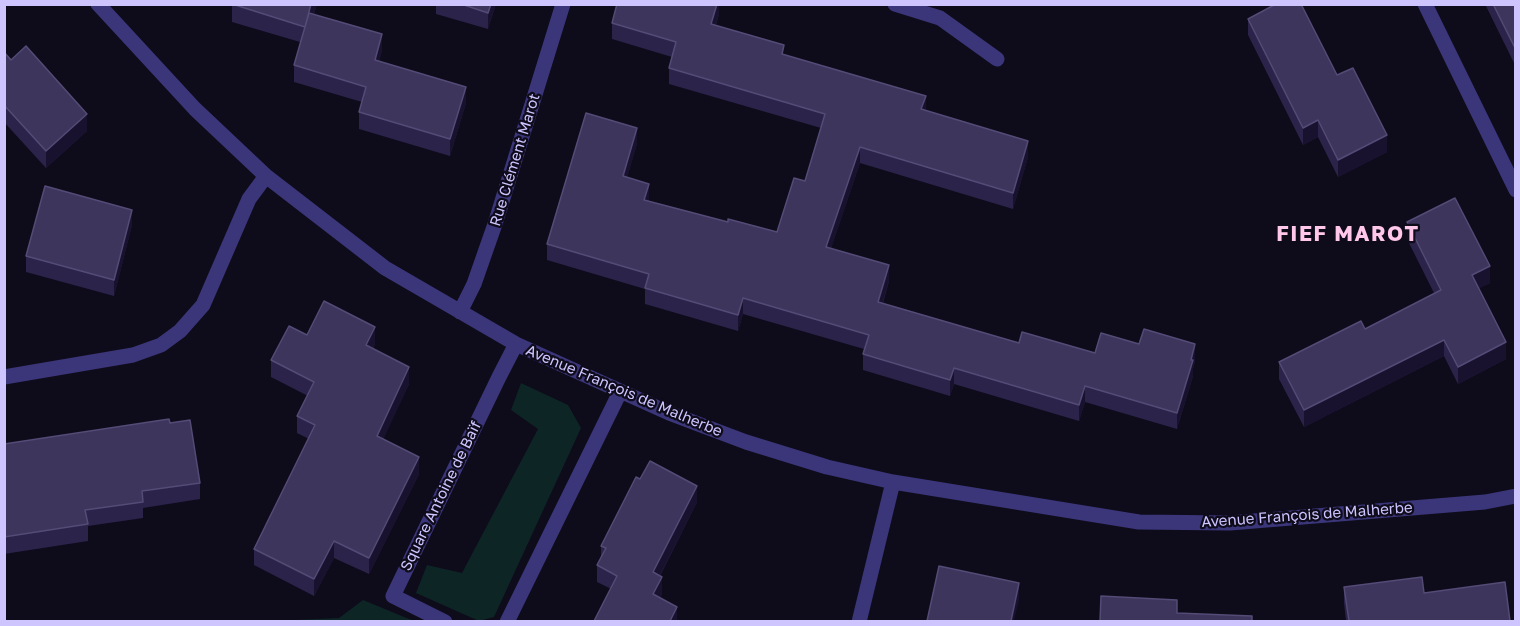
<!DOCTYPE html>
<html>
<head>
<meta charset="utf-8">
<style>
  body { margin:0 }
  #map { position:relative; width:1520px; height:626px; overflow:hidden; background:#0e0b1b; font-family:"Golos Text",sans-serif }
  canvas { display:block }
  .frame { position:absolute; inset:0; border:6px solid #cec5ff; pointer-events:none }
</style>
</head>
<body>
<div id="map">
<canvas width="1520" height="626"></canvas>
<div class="frame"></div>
</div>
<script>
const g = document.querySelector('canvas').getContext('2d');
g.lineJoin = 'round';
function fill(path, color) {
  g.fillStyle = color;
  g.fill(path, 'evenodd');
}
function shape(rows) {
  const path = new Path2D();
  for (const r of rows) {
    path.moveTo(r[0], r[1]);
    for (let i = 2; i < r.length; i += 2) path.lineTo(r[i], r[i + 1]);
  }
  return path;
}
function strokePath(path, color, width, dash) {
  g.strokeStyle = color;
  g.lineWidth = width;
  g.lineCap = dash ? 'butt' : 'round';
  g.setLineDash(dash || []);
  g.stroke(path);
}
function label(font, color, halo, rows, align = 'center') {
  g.font = font + ' "Golos Text",sans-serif';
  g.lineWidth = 4.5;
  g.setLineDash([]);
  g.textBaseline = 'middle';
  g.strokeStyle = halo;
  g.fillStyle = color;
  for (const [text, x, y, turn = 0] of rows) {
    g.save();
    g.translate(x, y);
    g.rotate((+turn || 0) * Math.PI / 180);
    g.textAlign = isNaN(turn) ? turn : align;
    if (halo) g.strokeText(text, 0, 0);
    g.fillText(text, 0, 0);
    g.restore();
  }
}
fill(shape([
  [521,383,568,405,581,428,494,617,479,621,416,593,427,565,462,573,538,429,511,410],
  [363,600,414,621,272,621,339,618]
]), '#0e2525');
strokePath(shape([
  [98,4,195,109,266,176,385,268,516,344,669,413,746,442,827,467,893,482,1139,522,1230,523,1485,502,1516,496],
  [895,4,940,18,997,59],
  [1425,4,1516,190],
  [460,312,474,284,495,224,563,4],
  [4,377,133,355,161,345,180,331,203,305,249,199,266,176],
  [445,622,393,596,499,377,516,344],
  [507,622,620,392],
  [859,622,893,482]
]), '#3b367a', 15);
fill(shape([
  [232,4,317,4,314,14,382,51,379,61,466,103,450,156,359,129,359,112,362,102,294,82,294,65,300,42,232,22],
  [436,4,496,4,488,29,436,14],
  [719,4,719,14,716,25,784,55,926,110,1028,157,1013,209,860,163,831,248,889,281,883,303,1019,343,1095,353,1195,361,1193,369,1193,376,1177,429,1085,402,1079,421,954,384,950,396,863,370,863,354,864,349,743,314,738,331,645,304,645,289,547,260,547,244,637,144,627,177,649,200,648,201,728,222,777,232,805,181,821,128,669,84,669,68,672,57,612,39,612,23],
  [1485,4,1515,4,1515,65],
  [1248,19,1337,75,1387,152,1338,177,1318,137,1303,145,1248,35],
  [4,52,87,131,46,168,4,122],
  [1407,222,1490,283,1479,288,1506,359,1458,384,1444,356,1304,427,1279,379,1279,362,1365,329,1434,293,1407,239],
  [132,225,114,296,26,272,26,256],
  [307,335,375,344,373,349,409,384,383,439,419,474,369,574,334,558,314,596,254,565,254,549,309,439,297,433,297,416,308,396,271,377,271,360],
  [170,423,200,483,200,499,143,508,143,518,88,526,88,541,4,554,4,444],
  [697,502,660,576,662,594,660,598,677,621,597,582,597,565,601,557,601,546],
  [1344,587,1424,593,1510,621,1346,621,1344,603]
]), '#2c234a');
fill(shape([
  [311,4,317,4,305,44,305,27],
  [491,4,496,4,488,29,488,13],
  [717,4,719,4,719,14,711,40,711,24],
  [382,34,382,51,375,76,375,60],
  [466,87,466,103,450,156,450,139],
  [926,96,926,113,921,109],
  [87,114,87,131,46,168,46,151],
  [1318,120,1318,137,1303,145,1303,128],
  [637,128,637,144,623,192,623,176],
  [1387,135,1387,152,1338,177,1338,160],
  [1028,141,1028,157,1013,209,1013,193],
  [860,147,860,163,826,263,826,247],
  [649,184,649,200,644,216,644,200],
  [132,210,132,225,114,296,114,280],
  [889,265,889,281,878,318,878,302],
  [1490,266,1490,283,1472,292,1472,275],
  [743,298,743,314,738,331,738,315],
  [375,327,375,344,366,362,366,345],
  [1444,340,1444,356,1304,427,1304,410],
  [1506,342,1506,359,1458,384,1458,367],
  [1195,344,1195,361,1193,369,1193,376,1177,429,1177,413],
  [409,367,409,384,377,453,377,436],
  [954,368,954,384,950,396,950,380],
  [1085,386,1085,402,1079,421,1079,405],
  [419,457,419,474,369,574,369,558],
  [697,486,697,502,653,589,653,572],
  [334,541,334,558,314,596,314,579],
  [662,577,662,594,653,611,653,594],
  [1019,583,1019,600,1014,621,1011,621],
  [677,607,677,621,670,621]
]), '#19122f');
const building = shape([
  [232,4,311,4,305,27,232,4],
  [461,4,491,4,488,13,461,4],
  [617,4,717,4,711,24,784,45,782,54,926,96,921,109,1028,141,1013,193,860,147,826,247,889,265,878,302,1019,343,1022,332,1095,353,1101,333,1139,344,1144,329,1195,344,1191,360,1193,360,1177,413,1085,386,1079,405,954,368,950,380,863,354,869,335,743,298,738,315,645,288,649,274,547,244,586,113,637,128,623,176,649,184,644,200,728,222,728,219,777,232,794,178,805,181,825,114,669,68,676,42,612,23,617,4],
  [1276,4,1301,4,1337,75,1353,68,1387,135,1338,160,1318,120,1303,128,1248,19,1276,4],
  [1493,4,1515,4,1515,48,1493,4],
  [309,13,382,34,375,60,466,87,450,139,359,112,366,87,294,65,309,13],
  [26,46,87,114,46,151,4,105,4,52,11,60,26,46],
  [45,186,132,210,114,280,26,256,45,186],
  [1455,198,1490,266,1472,275,1506,342,1458,367,1444,340,1304,410,1279,362,1361,321,1365,329,1441,290,1407,222,1455,198],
  [324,301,375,327,366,345,409,367,377,436,419,457,369,558,334,541,314,579,254,549,315,425,297,416,314,382,271,360,289,326,307,335,324,301],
  [169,419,170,423,190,420,200,483,142,491,143,502,85,510,88,524,4,537,4,444,169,419],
  [650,461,697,486,653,572,662,577,653,594,677,607,670,621,594,621,617,576,597,565,606,548,601,546,636,477,640,479,650,461],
  [939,566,1019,583,1011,621,927,621,939,566],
  [1422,577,1424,593,1505,582,1510,621,1349,621,1344,587,1422,577],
  [1101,596,1177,600,1177,613,1252,616,1252,621,1100,621,1101,596]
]);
fill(building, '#3e355d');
strokePath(building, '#544b76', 1.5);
label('15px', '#cec5ff', '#0e0b1b', [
  ["Rue Clément Marot",515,160,-73],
  ["Avenue François de Malherbe",624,391,23],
  ["Square Antoine de Baïf",441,496,-64],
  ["Avenue François de Malherbe",1307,515,-4]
]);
g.letterSpacing = '1.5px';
label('bold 21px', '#ffc7e9', '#0e0b1b', [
  ["FIEF MAROT",1348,234]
]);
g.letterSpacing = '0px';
</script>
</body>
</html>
